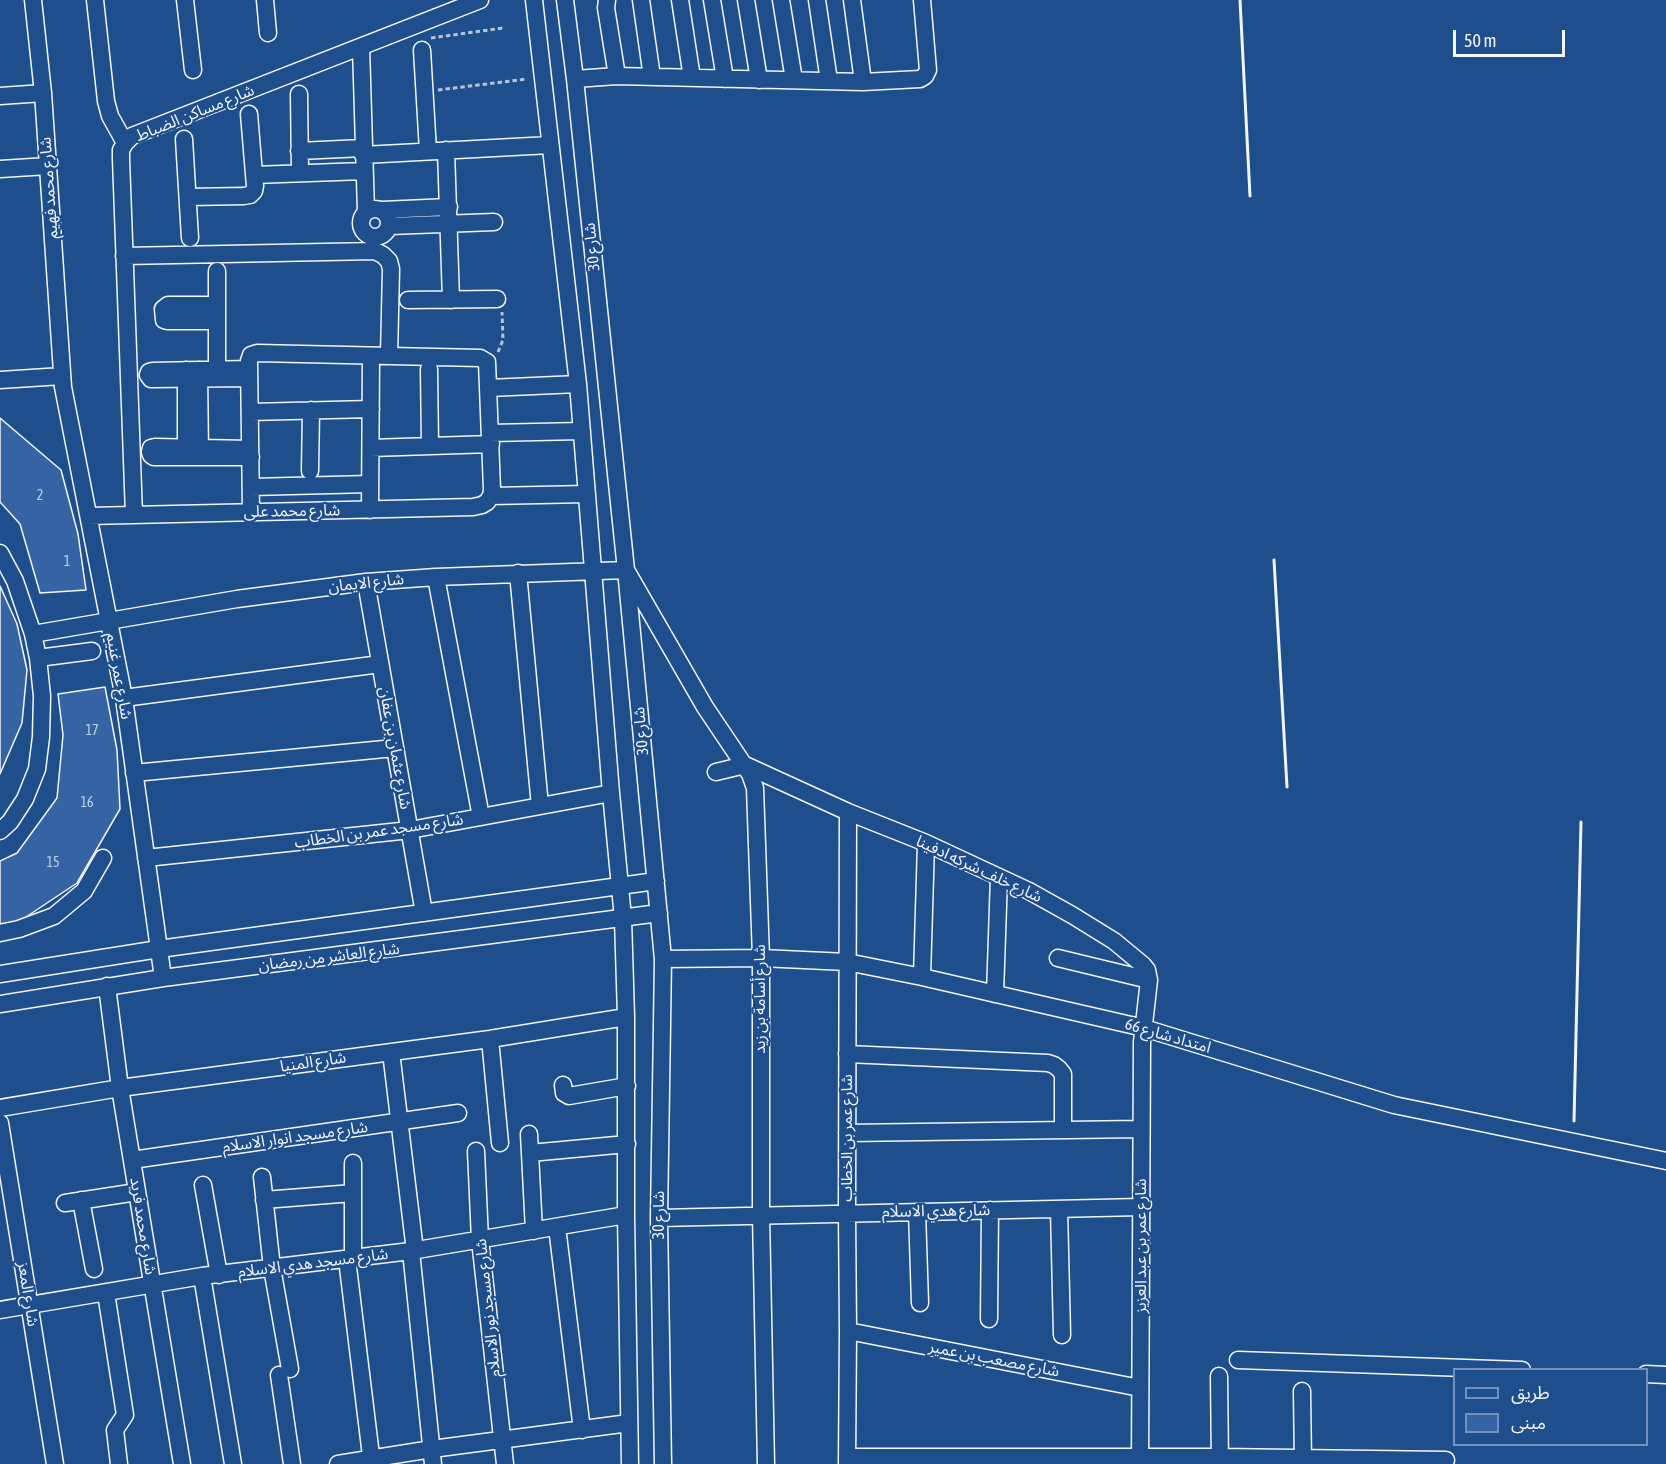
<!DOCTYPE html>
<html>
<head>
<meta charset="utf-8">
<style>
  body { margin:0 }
  #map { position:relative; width:1666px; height:1464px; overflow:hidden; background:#1f4e8c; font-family:"Asap Condensed","Noto Sans Arabic",sans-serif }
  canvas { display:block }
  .legend { position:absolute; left:1453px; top:1368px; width:195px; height:78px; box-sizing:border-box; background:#1f4e8c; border:2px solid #7391ba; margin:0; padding:8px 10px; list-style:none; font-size:18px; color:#f2f6ff }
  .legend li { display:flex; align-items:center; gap:12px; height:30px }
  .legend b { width:30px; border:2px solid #7391ba }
  .scale { position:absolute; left:1453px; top:30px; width:112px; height:27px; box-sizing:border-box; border:3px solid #f2f6ff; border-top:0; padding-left:8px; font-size:18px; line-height:21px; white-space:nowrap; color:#f2f6ff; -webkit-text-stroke:4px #1f4e8c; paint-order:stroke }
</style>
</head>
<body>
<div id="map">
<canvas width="1666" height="1464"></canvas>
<ul class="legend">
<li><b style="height:8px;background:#1f4e8c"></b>طريق</li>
<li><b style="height:16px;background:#3563a3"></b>مبنى</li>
</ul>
<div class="scale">50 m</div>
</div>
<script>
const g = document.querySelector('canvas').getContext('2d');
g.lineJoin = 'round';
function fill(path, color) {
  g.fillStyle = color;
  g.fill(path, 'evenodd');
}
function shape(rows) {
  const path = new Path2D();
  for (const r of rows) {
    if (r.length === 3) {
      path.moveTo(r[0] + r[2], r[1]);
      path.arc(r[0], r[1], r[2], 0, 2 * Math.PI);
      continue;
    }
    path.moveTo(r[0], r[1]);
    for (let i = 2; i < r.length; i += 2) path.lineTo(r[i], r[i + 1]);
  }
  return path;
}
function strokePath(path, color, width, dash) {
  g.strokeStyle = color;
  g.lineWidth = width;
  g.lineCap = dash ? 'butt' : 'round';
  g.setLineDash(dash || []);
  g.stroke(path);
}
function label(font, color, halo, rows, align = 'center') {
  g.font = font + ' "Asap Condensed","Noto Sans Arabic",sans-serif';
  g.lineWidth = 4.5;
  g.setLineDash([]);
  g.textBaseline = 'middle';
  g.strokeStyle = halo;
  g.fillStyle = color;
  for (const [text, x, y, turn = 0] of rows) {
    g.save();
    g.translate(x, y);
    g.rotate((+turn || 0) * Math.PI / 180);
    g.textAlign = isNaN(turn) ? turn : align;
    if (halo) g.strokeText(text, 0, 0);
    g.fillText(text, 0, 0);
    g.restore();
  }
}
const building = shape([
  [0,418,61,470,78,534,86,590,40,593,20,524,0,502,0,418],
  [0,586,17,624,27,670,22,723,0,774,0,586],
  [105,687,117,750,120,809,77,883,20,921,0,926,0,861,17,853,57,798,63,735,58,694,105,687]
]);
fill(building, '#3563a3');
strokePath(building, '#f2f6ff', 1.5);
const minor = shape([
  [33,0,43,93,63,387,124,698,163,978],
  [95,0,106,101,110,116,125,143],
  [185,0,193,70],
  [265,0,268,33],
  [534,0,578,384,611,793,623,918,626,1017,626,1215,630,1464],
  [565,0,575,79,626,570,663,959,659,1218,663,1464],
  [607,0,606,8,617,76],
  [641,0,652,77],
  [680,0,692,78],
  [712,0,725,79],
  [746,0,759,80],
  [781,0,794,80],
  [817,0,829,81],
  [852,0,863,82],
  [361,47,366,212],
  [422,50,428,151],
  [575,79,617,76,863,82,920,79,925,76,928,70,922,0],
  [299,94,300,173],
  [0,96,43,93],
  [184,139,190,238],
  [446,150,451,300],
  [299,151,363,148],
  [363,155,550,145],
  [0,169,48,166],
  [254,175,364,171],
  [188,197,244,196,250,195,254,191,255,186,249,114],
  [375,223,14],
  [382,210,449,207],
  [390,226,494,222],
  [124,256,375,251,383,255,389,261,391,269,389,356],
  [217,271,217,378],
  [408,300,497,299],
  [217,321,167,321,164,320,163,309,168,305,217,305],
  [249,369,152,371,149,372,148,375,151,379,249,378],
  [429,369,430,446],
  [199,370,200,457],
  [0,380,62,376],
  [489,388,578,384],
  [250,412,371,409],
  [490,433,582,431],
  [371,448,491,444],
  [250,449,155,447,151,448,150,452,151,455,154,457,251,457],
  [186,456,186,370],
  [310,471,311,410],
  [251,487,370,484],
  [491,496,587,494],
  [370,510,371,356],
  [134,515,121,159,121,150,125,143,132,136,480,0],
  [89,516,473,507,482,505,487,502,491,496,492,490,487,362,480,358,257,353,251,355,249,361,251,512],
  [0,553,15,581,33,634,38,658,42,696,41,737,37,769,25,799,10,822,0,831],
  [518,573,540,806],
  [436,577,481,817],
  [366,582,424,913],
  [33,634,237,599,366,582,436,577,626,570,705,707,750,774,755,788,761,958,761,1215,766,1464],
  [38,658,92,651],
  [124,698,380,664],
  [716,772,745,765,848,812,926,843,1029,891,1072,915,1114,941,1143,965,1147,970,1149,980,1142,1042,1140,1464],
  [134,773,395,748],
  [146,858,410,830,611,793],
  [0,933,19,929,54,916,84,891,103,858],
  [1058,958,1149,980],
  [663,959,761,958,847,962,922,977,1144,1028,1394,1105,1666,1161],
  [0,974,159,949,656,881],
  [922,977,926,843],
  [107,986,120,1088,182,1464],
  [995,994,999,877],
  [0,1004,163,978,659,913],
  [490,1039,500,1143],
  [391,1052,415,1251],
  [847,1054,1048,1063,1054,1065,1059,1069,1063,1074,1063,1130],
  [563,1085,564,1093,569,1096,627,1086],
  [0,1108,120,1088,490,1039,626,1017],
  [0,1123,55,1464],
  [847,1133,1141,1129],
  [529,1134,534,1231],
  [476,1151,480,1240,505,1464],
  [530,1153,627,1144],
  [132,1160,458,1113],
  [353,1163,353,1258],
  [262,1177,272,1268,290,1369],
  [203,1185,219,1275],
  [81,1200,94,1269],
  [264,1200,353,1193],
  [65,1203,137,1192],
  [1059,1209,1062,1335],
  [917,1212,920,1303],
  [659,1218,1141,1207],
  [557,1227,582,1430],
  [411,1251,433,1464],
  [347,1259,372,1464],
  [202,1276,233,1464],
  [106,1293,125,1415,115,1430,119,1464],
  [0,1310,202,1276,411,1251,626,1215],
  [989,1319,990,1210],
  [848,1331,1140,1388],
  [1238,1360,1522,1370],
  [1646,1374,1666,1375],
  [279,1375,292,1464],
  [1219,1376,1220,1464],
  [1302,1391,1303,1464],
  [847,1457,1220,1457,1446,1460],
  [338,1464,432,1449,629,1423],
  [847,1464,848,1331,847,1213,848,812]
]);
strokePath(minor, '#f2f6ff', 19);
strokePath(shape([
  [431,38,503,28],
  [438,90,527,79],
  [498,352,503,340,502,312]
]), '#b3c4dc', 3, [4.5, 3]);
strokePath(minor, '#1f4e8c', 16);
strokePath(shape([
  [1240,0,1250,196],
  [1274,560,1287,787],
  [1574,1121,1581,822]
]), '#f2f6ff', 3);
label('14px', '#c3d1e8', null, [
  ["2",40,496],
  ["1",67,562],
  ["17",92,731],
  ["16",87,803],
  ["15",53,863]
]);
label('16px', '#f2f6ff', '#1f4e8c', [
  ["شارع مساكن الضباط",195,113,-22],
  ["شارع محمد فهيم",49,188,-94],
  ["شارع 30",592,247,-96],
  ["شارع محمد على",292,511,-1],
  ["شارع الايمان",366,583,-6],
  ["شارع عمر غنيم",119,676,80],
  ["شارع 30",641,731,-95],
  ["شارع عثمان بن عفان",395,748,80],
  ["شارع مسجد عمر بن الخطاب",379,831,-8],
  ["شارع خلف شركه ادفينا",979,869,25],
  ["شارع العاشر من رمضان",329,957,-7],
  ["شارع أسامة بن زيد",760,999,-90],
  ["امتداد شارع 66",1168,1036,16],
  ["شارع المنيا",313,1062,-8],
  ["شارع مسجد انوار الاسلام",295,1137,-8],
  ["شارع عمر بن الخطاب",847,1138,-90],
  ["شارع هدي الاسلام",936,1211,-1],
  ["شارع 30",659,1215,-90],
  ["شارع محمد فريد",143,1226,81],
  ["شارع عمر بن عبد العزيز",1141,1246,-90],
  ["شارع مسجد هدي الاسلام",313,1263,-7],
  ["شارع المعز",28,1294,81],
  ["شارع مسجد نور الاسلام",488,1308,-96],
  ["شارع مصعب بن عمير",994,1359,11]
]);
</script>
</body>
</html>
